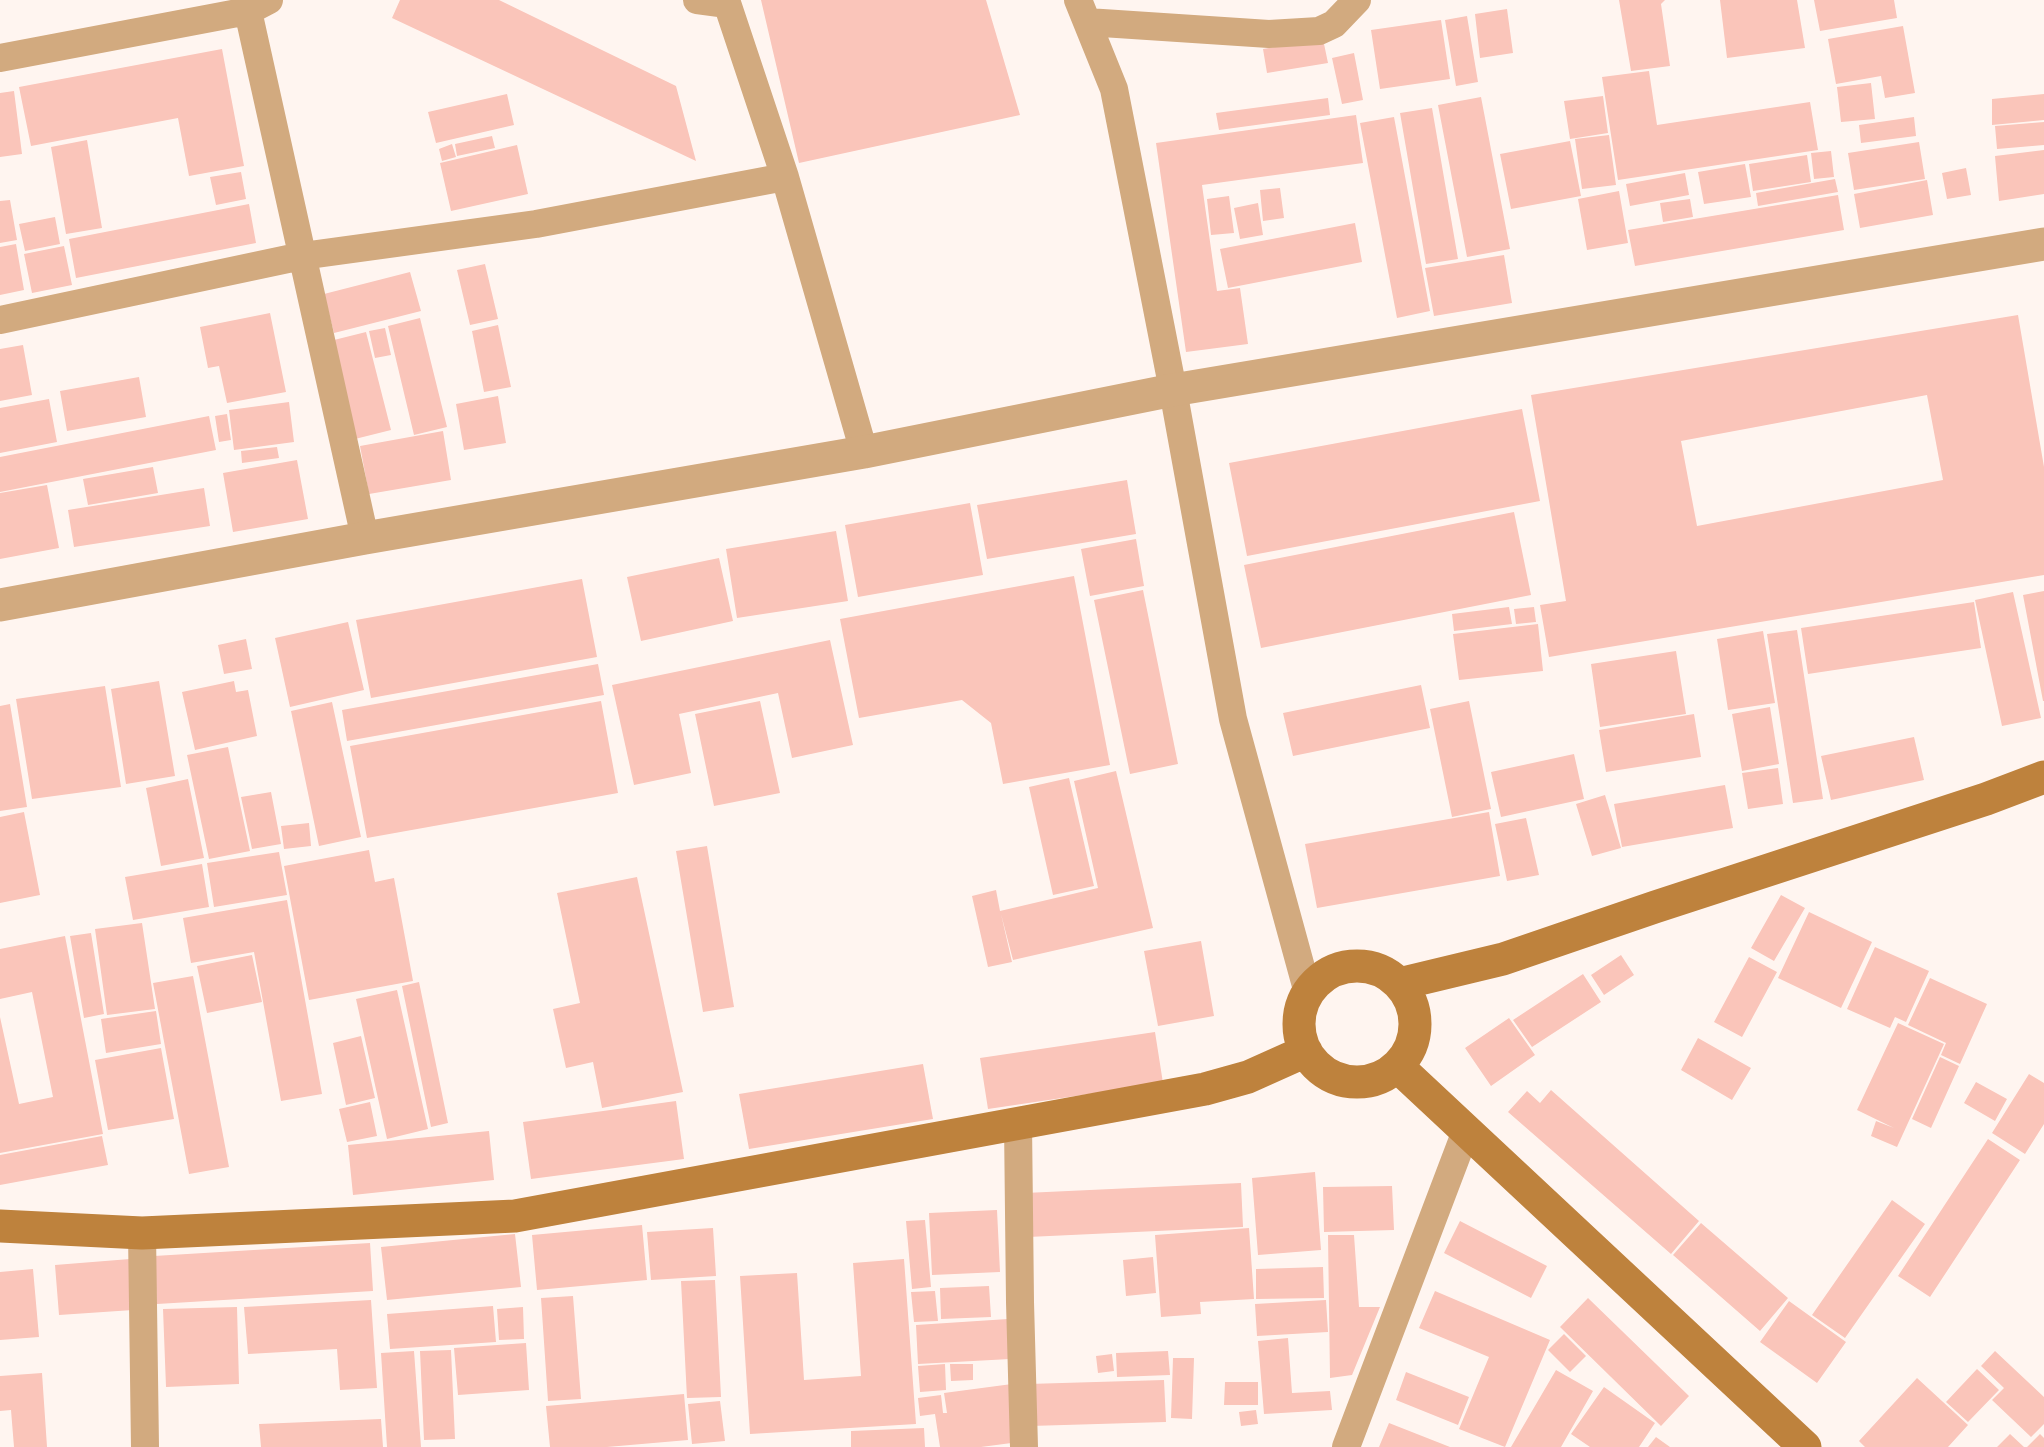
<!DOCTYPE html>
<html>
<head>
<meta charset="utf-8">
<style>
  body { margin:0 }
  canvas { display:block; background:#fff5f0 }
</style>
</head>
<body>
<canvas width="2044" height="1447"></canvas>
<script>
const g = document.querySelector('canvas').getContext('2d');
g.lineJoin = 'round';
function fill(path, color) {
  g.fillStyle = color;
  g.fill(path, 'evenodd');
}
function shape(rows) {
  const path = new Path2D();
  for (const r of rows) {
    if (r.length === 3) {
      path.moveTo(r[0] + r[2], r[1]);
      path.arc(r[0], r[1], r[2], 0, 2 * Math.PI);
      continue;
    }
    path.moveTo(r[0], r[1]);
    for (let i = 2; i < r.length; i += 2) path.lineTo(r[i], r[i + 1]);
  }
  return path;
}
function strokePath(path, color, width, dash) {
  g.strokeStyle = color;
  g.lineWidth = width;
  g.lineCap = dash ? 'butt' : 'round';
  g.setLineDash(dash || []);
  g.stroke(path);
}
fill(shape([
  [400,0,499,0,676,86,696,161,392,18],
  [761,0,986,0,1020,115,799,163],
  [1619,0,1665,0,1661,4,1670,66,1631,71],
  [1720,0,1797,0,1805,48,1727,58],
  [1814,0,1894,0,1897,18,1820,31],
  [1507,9,1513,53,1480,58,1475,14],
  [1467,16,1478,82,1456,86,1445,20],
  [1441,20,1450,79,1380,89,1371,30],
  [1903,26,1915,93,1885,98,1881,76,1836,84,1828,39],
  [1323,39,1328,63,1267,73,1263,49],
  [222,49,244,166,189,176,178,118,31,146,19,87],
  [1354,53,1363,100,1342,104,1332,58],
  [1649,71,1657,125,1810,102,1818,150,1618,180,1602,77],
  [1871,83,1875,119,1841,122,1837,87],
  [14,91,22,154,0,157,0,93],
  [507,94,514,125,436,143,428,112],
  [2044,94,2044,120,1992,125,1992,99],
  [1603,96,1608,133,1570,139,1564,101],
  [1481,97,1510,249,1467,257,1438,105],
  [1328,98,1330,115,1219,130,1216,113],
  [1432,108,1458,259,1426,264,1400,113],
  [1356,115,1363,163,1202,185,1217,291,1240,288,1248,344,1186,352,1156,143],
  [1394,117,1430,311,1397,318,1360,123],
  [1914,117,1916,136,1861,143,1859,125],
  [2044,122,2044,145,1997,149,1995,126],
  [1609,135,1616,185,1582,189,1575,139],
  [492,136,495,148,457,156,455,144],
  [87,140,102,228,66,234,51,147],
  [1570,141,1581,196,1511,209,1500,154],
  [1919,142,1925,179,1854,190,1848,153],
  [452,144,456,157,442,161,439,149],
  [517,145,528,194,451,211,440,163],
  [2044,150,2044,194,1999,201,1995,156],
  [1831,151,1834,177,1814,179,1811,153],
  [1807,155,1811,182,1753,191,1749,164],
  [1745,164,1751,197,1704,204,1698,172],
  [1966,168,1971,195,1947,199,1942,173],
  [241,172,246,199,216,205,210,177],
  [1685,173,1689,195,1630,206,1626,184],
  [1835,179,1838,192,1758,206,1756,193],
  [1927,180,1933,215,1860,228,1854,194],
  [1280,188,1284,218,1263,221,1260,190],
  [1619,191,1628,243,1587,250,1578,199],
  [1838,195,1844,230,1635,266,1628,230],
  [1229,196,1234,233,1211,235,1207,199],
  [1690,199,1693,217,1663,222,1660,203],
  [10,200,17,240,0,243,0,201],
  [1258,203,1263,235,1240,239,1234,208],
  [249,204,256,243,76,278,69,239],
  [55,217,60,244,25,251,19,224],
  [1355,223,1362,262,1228,288,1220,249],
  [16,244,24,290,0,295,0,247],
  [64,246,72,285,32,293,24,254],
  [1504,255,1512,303,1434,316,1425,268],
  [485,264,498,319,470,325,457,270],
  [410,272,421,311,334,333,324,294],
  [270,313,286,392,227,403,219,366,208,368,200,327],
  [2018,315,2044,467,2044,575,1549,657,1540,605,1566,601,1531,395],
  [1927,395,1943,480,1697,526,1681,441],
  [420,318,447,427,414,435,388,326],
  [498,325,511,387,484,392,472,331],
  [385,328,391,355,375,358,369,331],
  [366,332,391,430,355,439,330,341],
  [23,345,32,395,0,401,0,349],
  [139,377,146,417,67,431,60,391],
  [498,396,506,443,464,450,456,404],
  [49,399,57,442,0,453,0,408],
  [289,402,294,442,234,450,229,410],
  [1522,409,1540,501,1247,556,1229,463],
  [227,414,231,440,219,442,215,416],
  [209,416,216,450,0,492,0,457],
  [443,431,451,480,369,494,360,446],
  [277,447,279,458,242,463,241,451],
  [297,460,308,519,233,532,223,473],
  [153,467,158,493,88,505,83,479],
  [1127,480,1136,534,987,559,977,505],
  [47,485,59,548,0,559,0,493],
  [204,488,210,526,74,547,68,510],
  [970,503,983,575,858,597,845,525],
  [1514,512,1531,595,1261,648,1244,565],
  [836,531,848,601,737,618,726,549],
  [1136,539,1144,586,1090,596,1081,549],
  [719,558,733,621,641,641,627,577],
  [1074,576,1110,765,1003,784,991,723,962,700,859,718,840,619],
  [582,579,597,657,371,698,356,620],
  [1143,590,1178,764,1130,774,1094,600],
  [2044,591,2044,701,2043,701,2023,595],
  [2013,592,2041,718,2002,726,1975,600],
  [1974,602,1981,648,1808,674,1801,628],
  [1509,607,1512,624,1454,631,1452,614],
  [1534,607,1536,622,1516,624,1514,609],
  [348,622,364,690,290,707,275,638],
  [1538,624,1543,671,1459,680,1453,634],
  [1797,630,1823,799,1793,803,1767,634],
  [1763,631,1775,703,1728,710,1717,639],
  [246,639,252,669,224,674,218,645],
  [830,640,853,745,792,758,778,693,679,714,691,773,634,785,612,685],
  [1676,651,1686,714,1600,727,1591,664],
  [598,664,604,695,347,741,342,710],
  [159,681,175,776,126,784,111,689],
  [234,681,236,692,248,690,257,736,195,750,182,692],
  [1421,685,1430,728,1293,756,1283,713],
  [105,686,121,787,32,799,16,699],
  [601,701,618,793,367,838,350,746],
  [760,701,780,793,714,806,695,714],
  [1469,701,1491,809,1452,817,1430,709],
  [332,702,361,837,319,846,291,711],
  [10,704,27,807,0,811,0,706],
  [1770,707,1779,764,1742,771,1732,714],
  [1694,714,1701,757,1606,772,1599,730],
  [1914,737,1924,780,1831,800,1821,756],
  [228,747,250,851,209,859,187,755],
  [1574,754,1584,799,1501,817,1491,772],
  [1778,768,1783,804,1748,809,1742,773],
  [1116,771,1153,928,1013,960,1001,914,1012,962,988,967,972,896,996,890,1000,911,1098,888,1074,781],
  [1069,778,1094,886,1053,895,1029,787],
  [188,779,204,858,161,866,146,788],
  [1725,785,1733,828,1622,847,1614,804],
  [271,792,281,844,252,849,241,797],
  [1605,795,1621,848,1592,856,1576,804],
  [24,812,40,895,0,903,0,817],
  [1489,812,1500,876,1317,908,1305,844],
  [1526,818,1539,875,1507,881,1495,824],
  [309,823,311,846,284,849,281,826],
  [707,846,734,1007,703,1012,676,851],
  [369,850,375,882,394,878,413,981,309,1000,284,866],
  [279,852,287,895,214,907,207,863],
  [202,864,209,907,133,920,125,877],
  [637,877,683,1092,602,1108,593,1062,566,1068,553,1009,580,1003,557,893],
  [1781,895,1805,908,1774,961,1751,948],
  [287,900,322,1094,281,1101,254,952,191,963,183,918],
  [1809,912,1872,942,1841,1008,1778,978],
  [142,923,155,1009,107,1015,95,929],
  [91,933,104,1014,84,1018,70,936],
  [65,936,103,1134,0,1153,0,1017,19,1104,53,1097,32,992,0,999,0,949],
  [1201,941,1214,1016,1158,1026,1144,951],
  [1875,947,1929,971,1906,1022,1895,1017,1890,1028,1847,1009],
  [252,955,262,1002,207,1013,197,966],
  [1621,955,1634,975,1604,995,1591,975],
  [1749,957,1777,972,1742,1037,1714,1022],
  [1583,974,1601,1002,1532,1047,1513,1020],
  [193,976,229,1167,189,1174,153,983],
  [1930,978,1987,1004,1960,1064,1941,1055,1946,1043,1908,1025],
  [419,982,448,1123,431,1127,402,986],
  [397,990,428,1129,387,1139,356,999],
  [156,1011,161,1044,106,1053,101,1019],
  [1509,1018,1535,1055,1491,1086,1465,1048],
  [1898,1023,1944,1044,1897,1147,1871,1136,1876,1121,1894,1128,1857,1110],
  [1155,1032,1163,1083,988,1109,980,1058],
  [361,1036,375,1098,346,1105,333,1043],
  [1698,1038,1751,1068,1732,1100,1681,1070],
  [161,1048,174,1119,108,1130,95,1060],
  [1940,1057,1959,1066,1931,1128,1912,1119],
  [923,1064,933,1119,749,1149,739,1094],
  [2029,1074,2044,1083,2044,1124,2025,1154,1992,1133],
  [1976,1082,2007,1099,1995,1121,1964,1103],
  [1551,1090,1699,1221,1671,1254,1508,1112,1527,1091,1540,1103],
  [676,1101,684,1159,531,1179,523,1122],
  [370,1102,377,1136,347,1142,339,1109],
  [489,1131,494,1180,353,1195,348,1145],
  [102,1136,108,1165,0,1185,0,1155],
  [1988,1139,2020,1160,1930,1297,1898,1276],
  [1315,1172,1321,1250,1258,1255,1252,1178],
  [1241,1183,1243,1227,1028,1237,1025,1193],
  [1392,1186,1394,1230,1324,1232,1323,1187],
  [1892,1200,1925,1224,1845,1338,1812,1315],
  [997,1210,1000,1272,932,1275,929,1213],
  [925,1220,931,1287,912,1289,906,1221],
  [1460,1221,1547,1266,1531,1298,1444,1253],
  [1701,1223,1788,1298,1760,1331,1673,1255],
  [642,1225,647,1280,537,1290,532,1235],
  [713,1228,716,1276,651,1280,647,1232],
  [1249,1228,1254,1299,1200,1302,1201,1314,1161,1317,1155,1235],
  [515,1234,521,1287,387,1300,381,1247],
  [1328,1235,1354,1235,1359,1307,1380,1307,1352,1375,1330,1378],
  [370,1243,373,1291,157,1304,154,1256],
  [1153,1257,1156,1293,1126,1296,1123,1260],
  [130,1259,133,1310,59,1315,55,1265],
  [904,1259,916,1424,750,1434,740,1276,797,1273,804,1380,861,1376,853,1263],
  [1323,1267,1324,1298,1256,1299,1256,1269],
  [33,1269,39,1337,0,1340,0,1272],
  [715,1280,721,1397,687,1398,681,1281],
  [989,1286,991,1317,941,1319,940,1288],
  [935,1291,938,1321,914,1322,911,1292],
  [1435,1291,1550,1340,1505,1447,1459,1429,1489,1357,1419,1328],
  [573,1296,581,1399,548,1401,541,1298],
  [1588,1298,1689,1396,1661,1426,1560,1327],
  [371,1300,377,1388,340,1390,337,1349,248,1354,244,1307],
  [1326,1300,1328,1332,1257,1336,1255,1304],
  [1789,1301,1846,1342,1817,1383,1760,1342],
  [493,1306,496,1342,390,1349,387,1314],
  [237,1307,239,1384,166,1387,163,1309],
  [523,1307,524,1339,499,1340,497,1309],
  [1008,1319,1010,1359,918,1364,916,1325],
  [1564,1334,1586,1356,1570,1372,1548,1350],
  [1288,1338,1292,1393,1330,1391,1332,1410,1264,1414,1258,1341],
  [526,1343,529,1390,458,1395,454,1348],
  [451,1350,455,1439,424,1440,420,1351],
  [414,1351,421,1447,387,1447,381,1353],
  [1168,1351,1170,1375,1117,1377,1116,1353],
  [1995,1351,2044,1397,2044,1424,2031,1437,1992,1400,2004,1388,1981,1366],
  [1112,1354,1114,1371,1098,1373,1096,1356],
  [1173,1358,1194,1358,1192,1419,1171,1418],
  [945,1364,946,1390,920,1392,918,1366],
  [950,1364,973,1364,973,1380,951,1381],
  [1977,1369,1999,1390,1968,1422,1946,1402],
  [1556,1370,1593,1391,1561,1447,1511,1447],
  [1406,1372,1469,1397,1458,1425,1396,1400],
  [42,1373,47,1447,14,1447,11,1410,0,1411,0,1376],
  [1917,1378,1968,1425,1948,1447,1865,1447,1859,1441],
  [1164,1380,1166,1422,1030,1426,1028,1384],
  [1225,1382,1258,1382,1258,1405,1224,1405],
  [1012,1384,1019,1442,981,1447,940,1447,935,1414,920,1416,918,1398,941,1395,943,1413,947,1413,944,1393],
  [1604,1387,1655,1423,1639,1447,1590,1447,1571,1434],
  [684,1394,688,1440,607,1447,550,1447,546,1406],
  [720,1401,725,1441,692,1444,688,1404],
  [1256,1410,1258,1424,1241,1426,1239,1412],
  [381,1419,383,1447,261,1447,259,1424],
  [1389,1423,1450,1447,1379,1447],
  [924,1428,925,1447,851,1447,851,1431],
  [2010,1434,2024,1447,1997,1447],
  [2040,1434,2044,1438,2044,1447,2027,1447],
  [1656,1437,1670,1447,1648,1447]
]), '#fac5ba');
strokePath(shape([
  [697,0,727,4],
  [726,0,785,177,864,452],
  [1078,0,1114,89,1173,390,1233,719,1308,993],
  [248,11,365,538],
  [1087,22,1269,34,1319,31,1334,24,1357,0],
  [0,58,248,11,269,0],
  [0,320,302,256,536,224,785,177],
  [1018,1123,1020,1302,1024,1447],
  [142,1233,145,1447],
  [1346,1447,1466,1131]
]), '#d2aa7f', 28);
strokePath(shape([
  [0,605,365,538,864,452,1173,390,2044,244]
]), '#d2aa7f', 33);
strokePath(shape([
  [1357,1024,58],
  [1399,984,1503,959,1655,907,1986,799,2044,777],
  [1397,1066,1805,1447],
  [0,1226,142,1233,515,1216,1205,1089,1248,1077,1306,1051]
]), '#be823d', 33);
</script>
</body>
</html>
